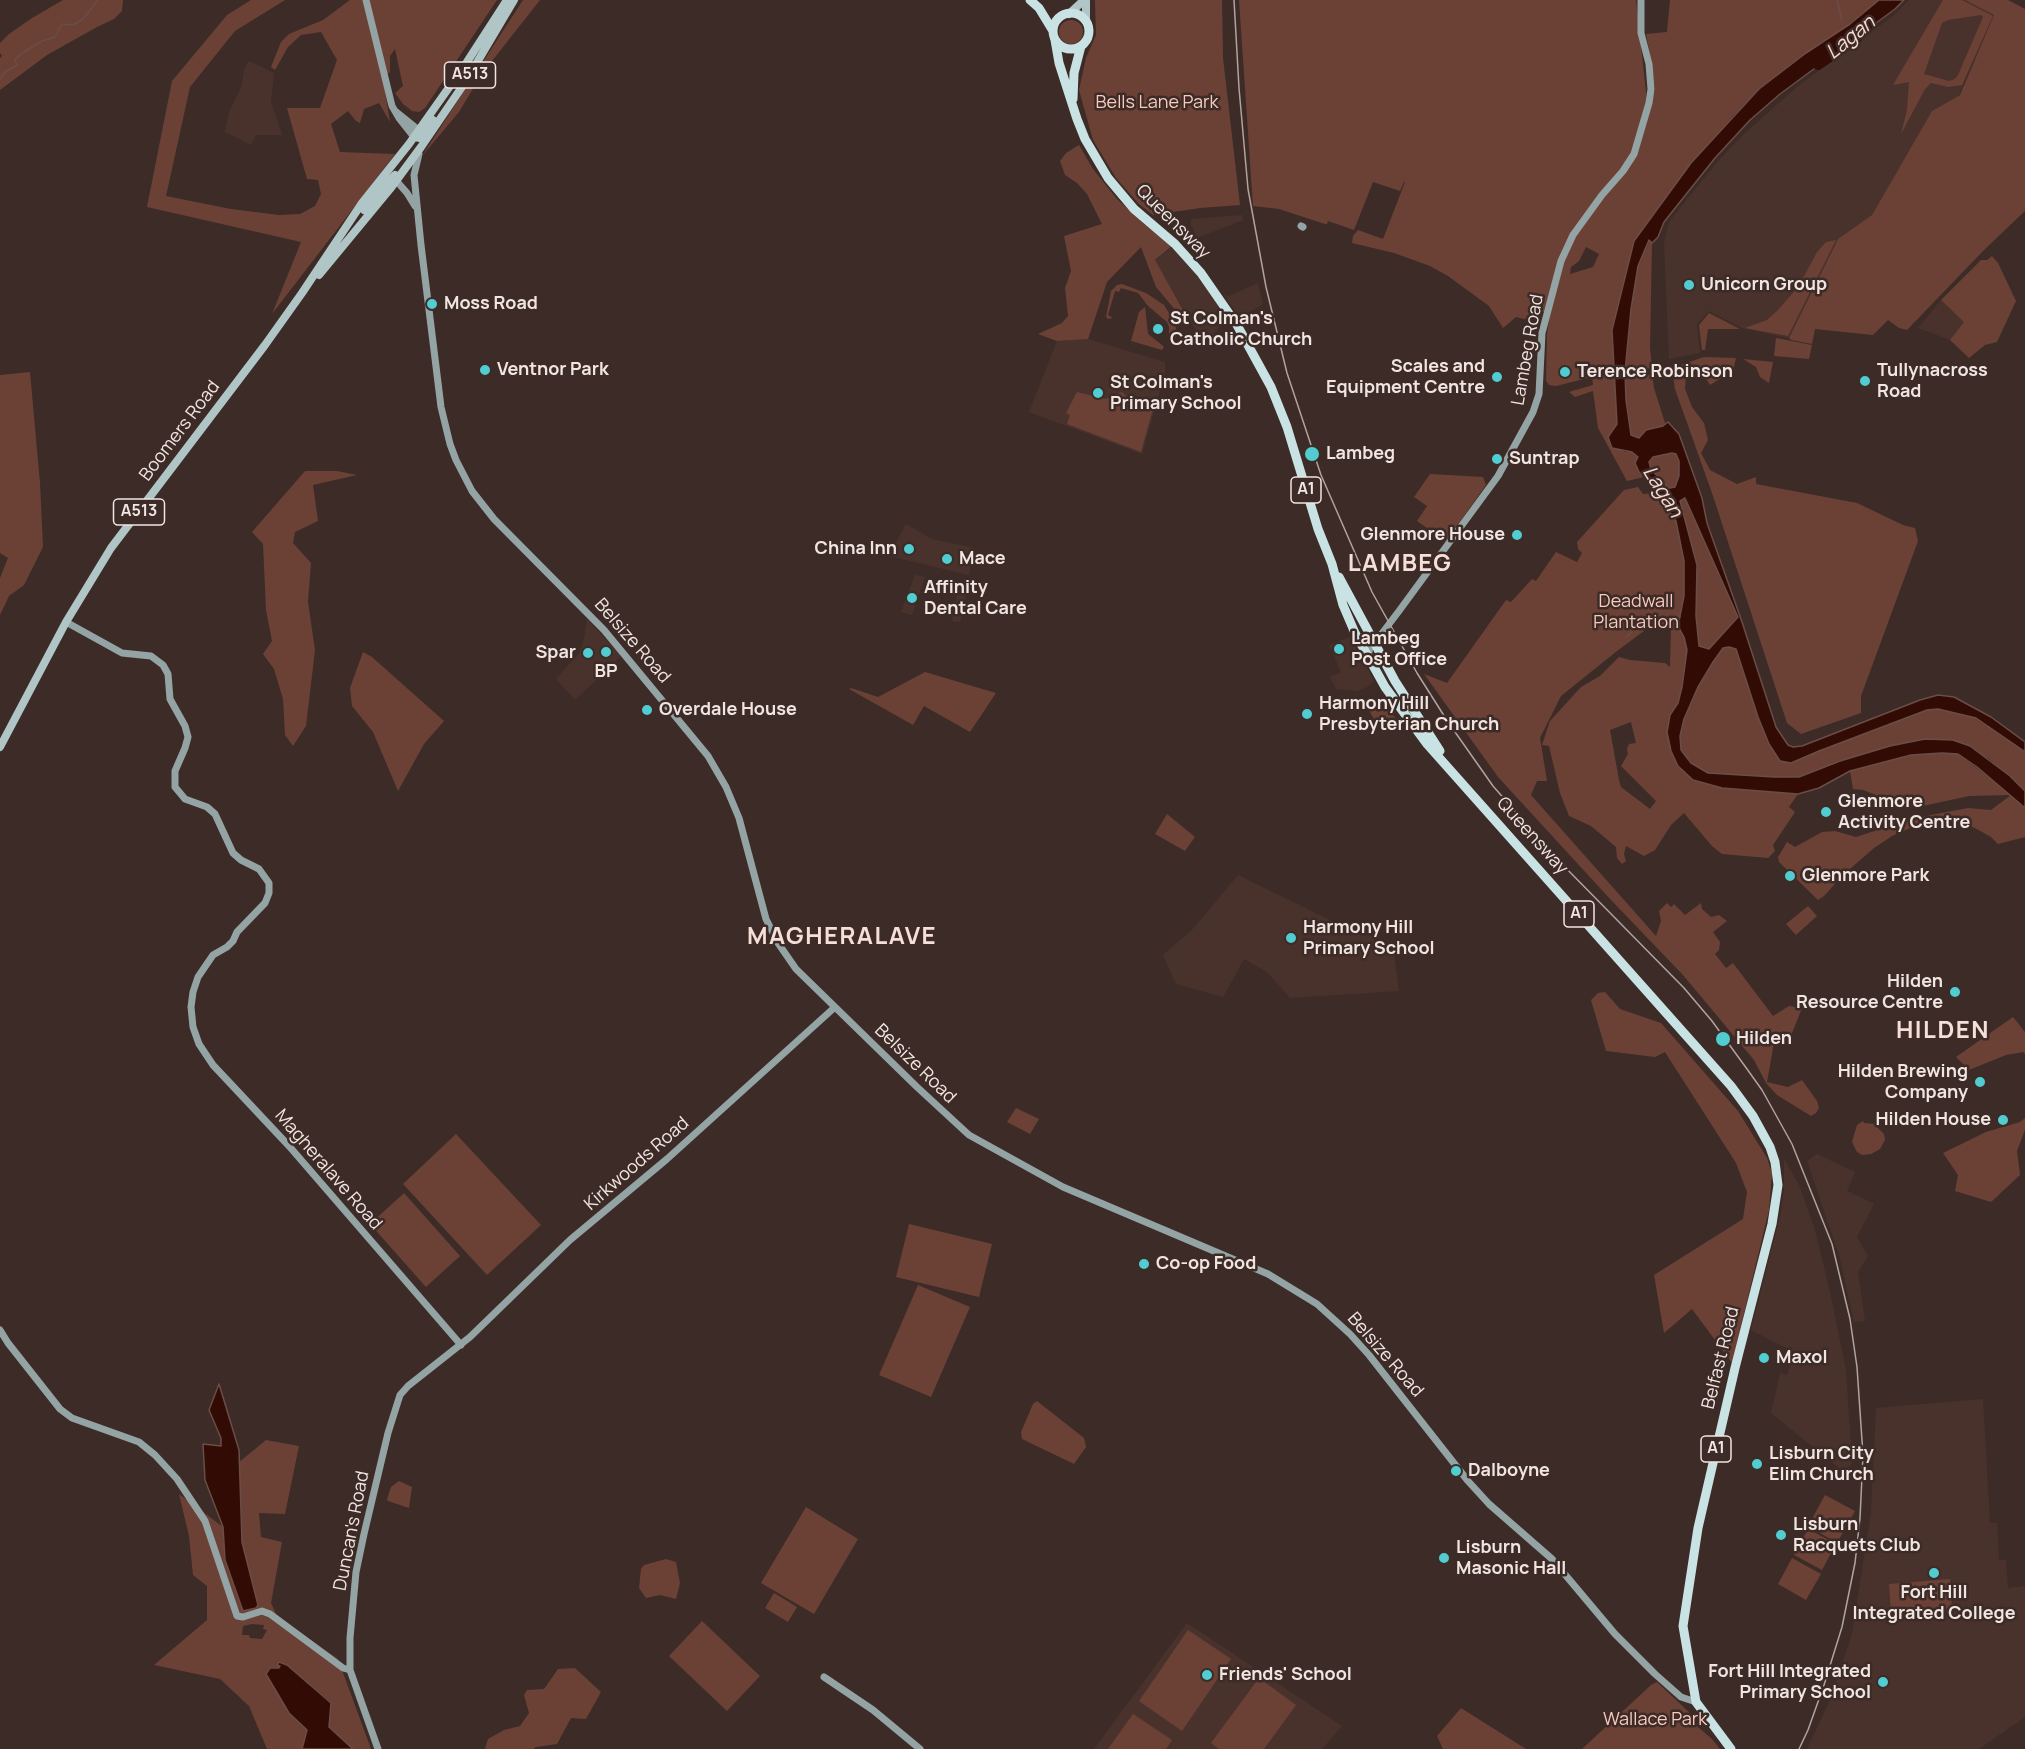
<!DOCTYPE html>
<html>
<head>
<meta charset="utf-8">
<style>
  body { margin:0 }
  canvas { display:block; background:#3c2b26 }
</style>
</head>
<body>
<canvas width="2025" height="1749"></canvas>
<script>
const g = document.querySelector('canvas').getContext('2d');
g.lineJoin = 'round';
function fill(path, color) {
  g.fillStyle = color;
  g.fill(path, 'evenodd');
}
function shape(rows) {
  const path = new Path2D();
  for (const r of rows) {
    if (r.length === 3) {
      path.moveTo(r[0] + r[2], r[1]);
      path.arc(r[0], r[1], r[2], 0, 2 * Math.PI);
      continue;
    }
    path.moveTo(r[0], r[1]);
    for (let i = 2; i < r.length; i += 2) path.lineTo(r[i], r[i + 1]);
  }
  return path;
}
function strokePath(path, color, width, dash) {
  g.strokeStyle = color;
  g.lineWidth = width;
  g.lineCap = dash ? 'butt' : 'round';
  g.setLineDash(dash || []);
  g.stroke(path);
}
function label(font, color, halo, rows, align = 'center') {
  g.font = font + ' Manrope,sans-serif';
  g.lineWidth = 5;
  g.setLineDash([]);
  g.textBaseline = 'middle';
  g.strokeStyle = halo;
  g.fillStyle = color;
  for (const [text, x, y, turn = 0] of rows) {
    g.save();
    g.translate(x, y);
    g.rotate((+turn || 0) * Math.PI / 180);
    g.textAlign = isNaN(turn) ? turn : align;
    if (halo) g.strokeText(text, 0, 0);
    g.fillText(text, 0, 0);
    g.restore();
  }
}
fill(shape([
  [1909,0,1965,0,1994,15,1959,95,1932,111,1872,215,1838,239,1789,338,1742,328,1709,311,1697,324,1700,353,1669,359,1664,243,1668,225,1672,218,1718,161,1742,136,1798,86,1893,16],
  [249,61,274,73,271,101,282,135,256,135,251,145,225,132,229,112,241,88,244,70],
  [1242,215,1243,220,1197,238,1191,225,1191,219],
  [1172,247,1196,272,1225,317,1224,323,1204,344,1155,261],
  [1258,283,1263,304,1240,318,1224,295,1229,296],
  [1941,300,1965,322,1950,340,1918,328],
  [1088,339,1165,362,1165,373,1142,454,1029,412,1057,341],
  [906,524,932,539,974,548,969,575,889,556],
  [915,575,925,577,912,615,901,612],
  [959,583,972,586,967,591,960,622,952,621],
  [587,619,621,656,575,700,556,679,579,653,584,639],
  [1350,637,1373,679,1373,682,1367,687,1357,691,1336,689,1330,677,1341,672,1329,645],
  [1238,875,1346,928,1348,925,1393,946,1399,991,1290,998,1267,972,1244,959,1223,997,1176,984,1163,955,1192,930],
  [1817,1154,1855,1172,1847,1191,1874,1204,1857,1237,1868,1256,1858,1272,1865,1321,1854,1322,1839,1255,1807,1161],
  [1784,1158,1799,1185,1815,1230,1830,1292,1846,1370,1852,1463,1845,1473,1771,1413,1780,1373,1787,1375,1794,1352,1751,1330,1781,1213,1784,1189],
  [1983,1399,1990,1523,1997,1523,1999,1560,2006,1560,2008,1588,2025,1586,2025,1717,1979,1749,1807,1749,1830,1700,1852,1634,1871,1512,1876,1408],
  [1187,1623,1342,1726,1322,1749,1094,1749]
]), '#4a322c');
fill(shape([
  [63,0,123,0,122,11,114,19,97,27,47,55,0,90,0,58,2,56,0,53,0,43,9,34,32,18],
  [251,0,285,0,235,31,190,87,166,196,231,209,279,215,300,214,315,206,321,194,318,180,307,179,287,108,320,108,337,60,321,32,301,35,288,47,275,70,271,67,281,42,289,34,323,20,350,0,497,0,425,108,419,112,412,111,403,104,395,93,403,86,395,49,390,56,390,72,383,78,390,122,379,103,364,109,360,123,356,121,348,111,331,124,340,152,395,154,272,314,301,242,147,207,172,81,227,15],
  [523,0,540,0,481,75,459,112,422,156],
  [1095,0,1222,0,1223,58,1240,205,1200,208,1153,215,1138,203,1116,178,1093,140,1079,90,1086,58,1096,35],
  [1239,0,1636,0,1647,101,1650,102,1655,90,1652,64,1646,34,1667,32,1670,0,1879,0,1850,24,1806,53,1759,89,1731,118,1634,241,1612,330,1617,424,1624,452,1632,452,1638,457,1639,472,1644,477,1627,481,1598,428,1593,391,1575,397,1569,392,1593,385,1592,377,1556,386,1549,385,1546,381,1547,334,1550,313,1537,311,1531,318,1524,319,1516,317,1503,328,1489,306,1448,276,1430,266,1394,253,1352,243,1353,236,1358,230,1383,239,1405,182,1404,182,1400,191,1373,182,1354,230,1328,221,1327,224,1325,224,1279,209,1253,206],
  [1586,247,1599,254,1593,267,1570,274,1571,267,1579,261],
  [1943,0,1962,0,1993,16,1962,85,1948,87,1931,83,1925,89,1901,134,1907,110,1909,82,1893,85],
  [1981,15,1983,17,1958,75,1955,79,1949,81,1924,74,1942,23,1948,20],
  [1965,0,2008,0,2025,9,2025,211,1984,250,1907,330,1899,328,1888,320,1873,335,1815,329,1812,344,1791,340,1789,338,1838,239,1872,215,1932,111,1960,95,1994,15],
  [1071,32,12],
  [1079,145,1093,169,1117,199,1144,224,1172,246,1155,260,1188,319,1186,323,1156,287,1141,247,1107,282,1088,339,1057,341,1038,334,1062,323,1068,316,1065,288,1071,271,1064,236,1102,224,1087,194,1077,183,1065,175,1060,161,1066,153],
  [1650,240,1652,243,1650,348,1652,368,1625,372,1631,309,1638,266],
  [1836,240,1788,336,1745,328,1767,320,1778,310,1799,286,1817,252,1826,242],
  [1992,256,1998,263,2016,301,1997,342,1985,345,1969,358,1950,340,1964,322,1941,300,1981,260,1987,260],
  [1122,284,1146,293,1164,305,1175,323,1177,333,1174,342,1169,343,1169,327,1167,322,1148,306,1138,293,1121,288,1119,292,1115,291,1108,315,1113,318,1108,319,1106,317,1111,291,1117,285],
  [1145,307,1148,334,1162,345,1164,347,1162,350,1131,341,1139,312],
  [1709,313,1740,329,1708,329,1705,350,1702,350,1699,325],
  [1776,338,1812,345,1809,359,1774,356],
  [1704,357,1736,358,1733,371,1710,385,1703,374,1686,376,1685,389,1692,407,1704,423,1708,440,1701,453,1710,470,1737,484,1756,477,1756,484,1857,503,1903,525,1915,528,1918,541,1861,696,1861,713,1801,734,1787,723,1713,496,1675,389,1672,368],
  [1743,359,1773,362,1769,383,1760,377,1756,367],
  [30,372,40,483,43,547,24,585,9,596,0,615,0,578,8,558,0,553,0,375],
  [1652,374,1654,388,1665,423,1664,426,1639,439,1631,435,1626,400,1625,378],
  [1077,392,1105,399,1122,392,1132,402,1141,403,1146,407,1154,405,1141,452,1067,424,1070,415,1066,413],
  [1672,453,1676,454,1679,461,1679,476,1675,488,1670,488,1666,486,1651,469,1649,462,1653,457],
  [305,471,337,471,357,475,313,485,318,521,295,532,293,543,311,563,308,602,315,650,306,726,293,746,285,735,283,699,274,669,263,654,272,641,266,610,263,544,252,532],
  [1430,474,1483,477,1486,485,1446,541,1417,521,1427,506,1414,497],
  [1638,487,1643,494,1656,493,1676,521,1684,561,1684,596,1678,626,1684,637,1687,650,1682,687,1678,703,1670,715,1667,732,1671,751,1678,766,1722,788,1798,794,1789,807,1795,812,1773,845,1775,851,1768,858,1722,854,1712,846,1684,813,1671,825,1655,850,1644,856,1626,846,1624,854,1626,861,1622,864,1617,858,1616,847,1591,826,1569,816,1560,793,1549,746,1542,745,1550,721,1581,687,1600,676,1619,657,1630,660,1665,663,1670,667,1671,626,1652,625,1617,651,1561,696,1540,738,1547,781,1537,781,1531,795,1656,936,1661,921,1659,911,1667,903,1671,907,1674,904,1685,915,1701,903,1702,909,1711,917,1719,915,1727,921,1713,932,1720,942,1719,950,1715,954,1726,968,1733,963,1773,1016,1789,1006,1802,1008,1787,1046,1774,1043,1767,1082,1788,1087,1802,1080,1817,1101,1819,1108,1816,1113,1811,1116,1777,1095,1766,1083,1754,1060,1683,975,1611,900,1498,777,1424,674,1447,683,1506,600,1511,602,1532,579,1536,581,1556,552,1577,562,1582,553,1578,549,1577,542,1624,490],
  [1631,722,1636,743,1629,744,1627,749,1628,754,1621,766,1656,801,1650,809,1621,787,1619,780,1610,730],
  [1685,498,1738,617,1709,650,1699,646,1696,616,1697,565,1680,501],
  [1729,647,1736,649,1743,664,1758,717,1791,763,1819,751,1927,710,1938,709,1976,718,2025,752,2025,791,1988,758,1925,739,1890,746,1840,761,1799,777,1774,777,1708,773,1691,763,1681,750,1680,736,1684,719,1698,687,1713,662,1723,648],
  [363,652,372,657,444,721,424,744,398,791,373,732,352,706,350,688],
  [925,672,996,693,970,732,924,706,913,725,849,689,851,688,878,697],
  [1378,698,1398,721,1382,733,1367,707,1369,701],
  [1942,753,1958,754,2012,795,2025,808,2025,837,1998,844,1991,837,1975,828,1958,822,1942,822,1910,828,1892,836,1874,848,1842,876,1824,896,1818,900,1779,862,1778,857,1787,842,1795,847,1822,832,1835,831,1856,837,1915,818,1968,808,1991,810,2011,795,1969,796,1918,807,1894,802,1863,790,1853,789,1850,771,1911,755],
  [1167,814,1195,837,1185,851,1155,834],
  [1808,906,1817,916,1796,935,1786,924],
  [1605,992,1620,1009,1661,1023,1738,1111,1767,1158,1772,1173,1769,1210,1732,1363,1692,1309,1664,1333,1654,1275,1743,1219,1747,1192,1736,1163,1665,1052,1655,1057,1606,1051,1591,1000,1598,993],
  [2013,1017,2025,1032,2025,1054,2023,1052,2006,1055,1969,1070,1956,1057],
  [1016,1108,1039,1119,1030,1134,1007,1122],
  [2025,1118,2025,1130,2017,1151,2020,1175,1991,1202,1955,1191,1958,1175,1943,1153,1986,1132,2020,1122],
  [1863,1121,1864,1123,1874,1124,1884,1134,1885,1140,1880,1149,1871,1154,1862,1155,1857,1152,1852,1142,1857,1125],
  [456,1134,541,1225,487,1275,403,1184],
  [404,1193,460,1256,426,1287,370,1224],
  [909,1224,992,1244,979,1297,896,1277],
  [918,1285,970,1307,931,1397,879,1375],
  [1037,1401,1084,1438,1086,1447,1074,1464,1022,1439,1021,1432,1033,1404],
  [266,1440,299,1446,285,1514,259,1513,261,1537,282,1542,271,1603,277,1616,338,1659,371,1749,353,1749,329,1727,331,1702,287,1665,279,1662,279,1668,272,1667,268,1669,266,1674,289,1713,307,1730,302,1749,267,1749,249,1706,220,1679,154,1665,207,1620,207,1586,193,1575,189,1536,179,1494,223,1527,225,1560,243,1611,256,1608,258,1605,242,1542,238,1463],
  [252,1624,264,1625,263,1629,267,1630,262,1639,250,1638,249,1635,242,1635,243,1626],
  [399,1481,412,1487,409,1508,388,1501,387,1499,391,1487],
  [1825,1495,1855,1511,1837,1543,1808,1526],
  [806,1507,858,1539,814,1614,761,1583],
  [1808,1529,1836,1544,1822,1570,1794,1555],
  [1792,1558,1821,1574,1806,1600,1778,1584],
  [666,1559,676,1562,680,1583,676,1599,660,1595,646,1598,639,1588,641,1569,644,1565],
  [1950,1579,1952,1608,1891,1613,1889,1584],
  [774,1593,797,1607,788,1622,765,1608],
  [702,1621,760,1676,727,1711,669,1656],
  [1188,1630,1231,1659,1182,1731,1139,1701],
  [575,1668,601,1692,586,1719,571,1718,557,1744,536,1747,533,1749,485,1749,488,1739,504,1730,520,1726,529,1713,524,1695,527,1690,544,1689,558,1669],
  [1259,1678,1296,1705,1264,1749,1219,1749,1211,1743],
  [1657,1682,1693,1716,1698,1727,1712,1739,1720,1749,1582,1749,1651,1685],
  [1461,1708,1526,1749,1443,1749,1437,1736],
  [1133,1714,1172,1740,1166,1749,1108,1749]
]), '#6b4136');
const water = shape([
  [1879,0,1904,0,1895,9,1780,94,1750,120,1715,158,1664,222,1658,237,1652,243,1649,240,1638,266,1631,309,1625,372,1626,400,1631,435,1639,438,1646,430,1663,426,1668,422,1679,434,1702,498,1707,523,1742,622,1776,727,1788,745,1793,747,1802,746,1920,700,1938,695,1954,697,1991,717,2025,742,2025,752,1976,718,1938,709,1927,710,1819,751,1791,763,1780,761,1769,744,1758,717,1736,649,1729,647,1723,648,1713,662,1698,687,1684,719,1680,736,1681,750,1691,763,1708,773,1774,777,1799,777,1840,761,1890,746,1925,739,1953,740,1970,746,2010,776,2025,791,2025,808,1977,767,1958,754,1942,753,1911,755,1850,771,1819,788,1798,794,1722,788,1693,780,1678,766,1671,751,1667,732,1670,715,1678,703,1682,687,1687,650,1684,637,1678,626,1684,596,1684,561,1676,521,1656,493,1656,487,1639,472,1635,463,1638,457,1632,452,1612,448,1608,437,1617,424,1612,330,1634,241,1691,163,1759,89,1806,53,1850,24,1879,0],
  [1672,453,1676,454,1679,461,1679,476,1675,487,1670,488,1666,486,1651,469,1649,462,1653,457,1672,453],
  [1685,498,1738,617,1709,649,1699,646,1696,616,1697,565,1680,501,1685,498],
  [219,1384,239,1450,242,1542,258,1605,256,1608,243,1611,225,1560,223,1527,205,1480,203,1444,221,1446,221,1438,209,1410,219,1384],
  [279,1662,287,1665,331,1703,329,1727,353,1749,302,1749,307,1730,289,1713,266,1674,270,1668,279,1668,280,1666,277,1665,279,1662]
]);
fill(water, '#320c04');
strokePath(water, '#6b4d47', 1.5);
strokePath(shape([
  [1837,0,1842,20],
  [0,79,5,72,17,65,15,60,22,53,42,41,55,37,62,24,73,25,83,19,98,0],
  [1637,628,1648,623,1680,617],
  [1626,637,1632,632]
]), '#6b4d47', 1.5);
strokePath(shape([
  [1818,65,1856,39,1867,27]
]), '#320c04', 10);
strokePath(shape([
  [366,0,392,106,399,118,414,137],
  [395,111,421,132],
  [419,154,414,175,421,245,441,407,450,444,456,460,472,491,494,519,604,630,708,756,726,787,739,818,766,919,778,943,796,969,917,1087,969,1135,1063,1187,1268,1274,1317,1304,1350,1334,1369,1355,1468,1481,1489,1504,1552,1559,1615,1634,1655,1674,1681,1697,1696,1702],
  [393,177,407,193,415,206],
  [1301,226,1303,227],
  [66,622,122,653,151,656,163,665,168,674,170,699,185,726,188,737,185,748,175,771,175,787,185,799,207,807,215,814,233,853,241,860,259,869,269,883,269,893,265,903,237,932,233,941,227,947,213,955,198,977,193,992,191,1007,193,1027,199,1044,213,1065,289,1146,461,1345],
  [1368,656,1371,643,1380,636,1399,611,1498,476,1533,412,1539,394,1542,333,1561,261,1573,235,1602,195,1623,171,1634,154,1649,103,1651,89,1649,64,1641,33,1641,0],
  [0,1330,8,1343,60,1409,72,1418,139,1442,155,1455,177,1479,205,1521,237,1616,243,1617,262,1611,270,1614,343,1668,350,1670],
  [824,1677,873,1710,920,1749],
  [378,1749,350,1670,350,1638,356,1572,364,1534,388,1433,400,1395,408,1386,470,1337,570,1240,667,1159,835,1007]
]), '#94a4a5', 7);
strokePath(shape([
  [1069,14,1084,0],
  [1086,21,1086,0],
  [414,137,420,138,423,135,433,120],
  [364,210,395,175],
  [319,275,390,189,421,147,466,81,514,0],
  [0,747,66,622,111,548,265,345,302,293,362,203,409,144,467,62,507,0]
]), '#b0c5c5', 8);
strokePath(shape([
  [1030,0,1039,8,1053,31],
  [1071,31,18],
  [1055,40,1059,63,1077,119,1085,139,1108,178,1134,209,1175,244,1201,273,1237,325,1271,387,1287,427,1318,529,1332,564,1343,605,1355,633,1385,687,1427,744,1731,1086,1753,1116,1770,1147,1775,1162,1778,1185,1772,1224,1735,1368,1698,1528,1683,1626,1696,1702,1731,1749],
  [1073,99,1074,73,1081,46],
  [1339,577,1395,681,1440,751]
]), '#c9e2e3', 9);
strokePath(shape([
  [1234,0,1239,88,1248,189,1266,287,1287,373,1321,475,1372,592,1417,673,1448,722,1493,786,1555,857,1684,988,1712,1021,1747,1069,1762,1090,1792,1144,1832,1244,1850,1319,1857,1367,1863,1455,1860,1518,1855,1563,1842,1627,1824,1685,1808,1730,1799,1749]
]), '#b1a3a0', 1.5);
for (const [x, y, r, color] of [
  [1689,285,6,"#51ccd1"],
  [432,304,6,"#51ccd1"],
  [1158,329,6,"#51ccd1"],
  [485,370,6,"#51ccd1"],
  [1565,372,6,"#51ccd1"],
  [1497,377,6,"#51ccd1"],
  [1865,381,6,"#51ccd1"],
  [1098,393,6,"#51ccd1"],
  [1312,454,8,"#51ccd1"],
  [1497,459,6,"#51ccd1"],
  [1517,535,6,"#51ccd1"],
  [909,549,6,"#51ccd1"],
  [947,559,6,"#51ccd1"],
  [912,598,6,"#51ccd1"],
  [1339,649,6,"#51ccd1"],
  [606,652,6,"#51ccd1"],
  [588,653,6,"#51ccd1"],
  [647,710,6,"#51ccd1"],
  [1307,714,6,"#51ccd1"],
  [1826,812,6,"#51ccd1"],
  [1790,876,6,"#51ccd1"],
  [1291,938,6,"#51ccd1"],
  [1955,992,6,"#51ccd1"],
  [1723,1039,8,"#51ccd1"],
  [1980,1082,6,"#51ccd1"],
  [2003,1120,6,"#51ccd1"],
  [1144,1264,6,"#51ccd1"],
  [1764,1358,6,"#51ccd1"],
  [1757,1464,6,"#51ccd1"],
  [1456,1471,6,"#51ccd1"],
  [1781,1535,6,"#51ccd1"],
  [1444,1558,6,"#51ccd1"],
  [1934,1573,6,"#51ccd1"],
  [1207,1675,6,"#51ccd1"],
  [1883,1682,6,"#51ccd1"]
]) {
  const dot = new Path2D();
  dot.arc(x, y, r, 0, 2 * Math.PI);
  g.fillStyle = color;
  g.fill(dot);
  strokePath(dot, '#3c2b26', 2);
}
for (const [x, y, w] of [
  [470,75,51],
  [1306,490,30],
  [139,512,51],
  [1579,914,30],
  [1716,1449,30]
]) {
  const box = new Path2D();
  box.roundRect(x - w / 2, y - 13, w, 26, 4.5);
  g.fillStyle = '#3c2b26';
  g.fill(box);
  strokePath(box, '#f1e5e2', 1.5);
}
label('bold 16px', '#f1e5e2', null, [
  ["A513",470,75],
  ["A1",1306,490],
  ["A513",139,512],
  ["A1",1579,914],
  ["A1",1716,1449]
]);
label('18px', '#facabe', '#3c2b26', [
  ["Bells Lane Park",1157,103],
  ["Deadwall",1636,602],
  ["Plantation",1636,623],
  ["Wallace Park",1655,1720]
]);
label('18px', '#f1e5e2', '#3c2b26', [
  ["Queensway",1173,222,45],
  ["Lambeg Road",1528,350,-80],
  ["Boomers Road",180,431,-53],
  ["Belsize Road",632,641,49],
  ["Queensway",1532,836,48],
  ["Belsize Road",915,1064,44],
  ["Kirkwoods Road",637,1164,-41],
  ["Magheralave Road",328,1170,49],
  ["Belsize Road",1385,1355,49],
  ["Belfast Road",1721,1358,-76],
  ["Duncan's Road",352,1531,-79]
]);
label('bold 18px', '#f1e5e2', '#3c2b26', [
  ["Unicorn Group",1701,285],
  ["Moss Road",444,304],
  ["St Colman's",1170,319],
  ["Catholic Church",1170,340],
  ["Scales and",1485,367,"right"],
  ["Equipment Centre",1485,388,"right"],
  ["Ventnor Park",497,370],
  ["Tullynacross",1877,371],
  ["Road",1877,392],
  ["Terence Robinson",1577,372],
  ["St Colman's",1110,383],
  ["Primary School",1110,404],
  ["Lambeg",1326,454],
  ["Suntrap",1509,459],
  ["Glenmore House",1505,535,"right"],
  ["China Inn",897,549,"right"],
  ["Mace",959,559],
  ["Affinity",924,588],
  ["Dental Care",924,609],
  ["Lambeg",1351,639],
  ["Post Office",1351,660],
  ["Spar",576,653,"right"],
  ["BP",606,672,"center"],
  ["Harmony Hill",1319,704],
  ["Presbyterian Church",1319,725],
  ["Overdale House",659,710],
  ["Glenmore",1838,802],
  ["Activity Centre",1838,823],
  ["Glenmore Park",1802,876],
  ["Harmony Hill",1303,928],
  ["Primary School",1303,949],
  ["Hilden",1943,982,"right"],
  ["Resource Centre",1943,1003,"right"],
  ["Hilden",1736,1039],
  ["Hilden Brewing",1968,1072,"right"],
  ["Company",1968,1093,"right"],
  ["Hilden House",1991,1120,"right"],
  ["Co-op Food",1156,1264],
  ["Maxol",1776,1358],
  ["Lisburn City",1769,1454],
  ["Elim Church",1769,1475],
  ["Dalboyne",1468,1471],
  ["Lisburn",1793,1525],
  ["Racquets Club",1793,1546],
  ["Lisburn",1456,1548],
  ["Masonic Hall",1456,1569],
  ["Fort Hill",1934,1593,"center"],
  ["Integrated College",1934,1614,"center"],
  ["Fort Hill Integrated",1871,1672,"right"],
  ["Primary School",1871,1693,"right"],
  ["Friends' School",1219,1675]
], 'left');
label('italic 20px', '#fadad2', '#3c2b26', [
  ["Lagan",1851,38,-39],
  ["Lagan",1662,492,58]
]);
g.letterSpacing = '1.5px';
label('bold 24px', '#f6dfd9', '#3c2b26', [
  ["LAMBEG",1400,564],
  ["MAGHERALAVE",842,937],
  ["HILDEN",1943,1031]
]);
g.letterSpacing = '0px';
</script>
</body>
</html>
